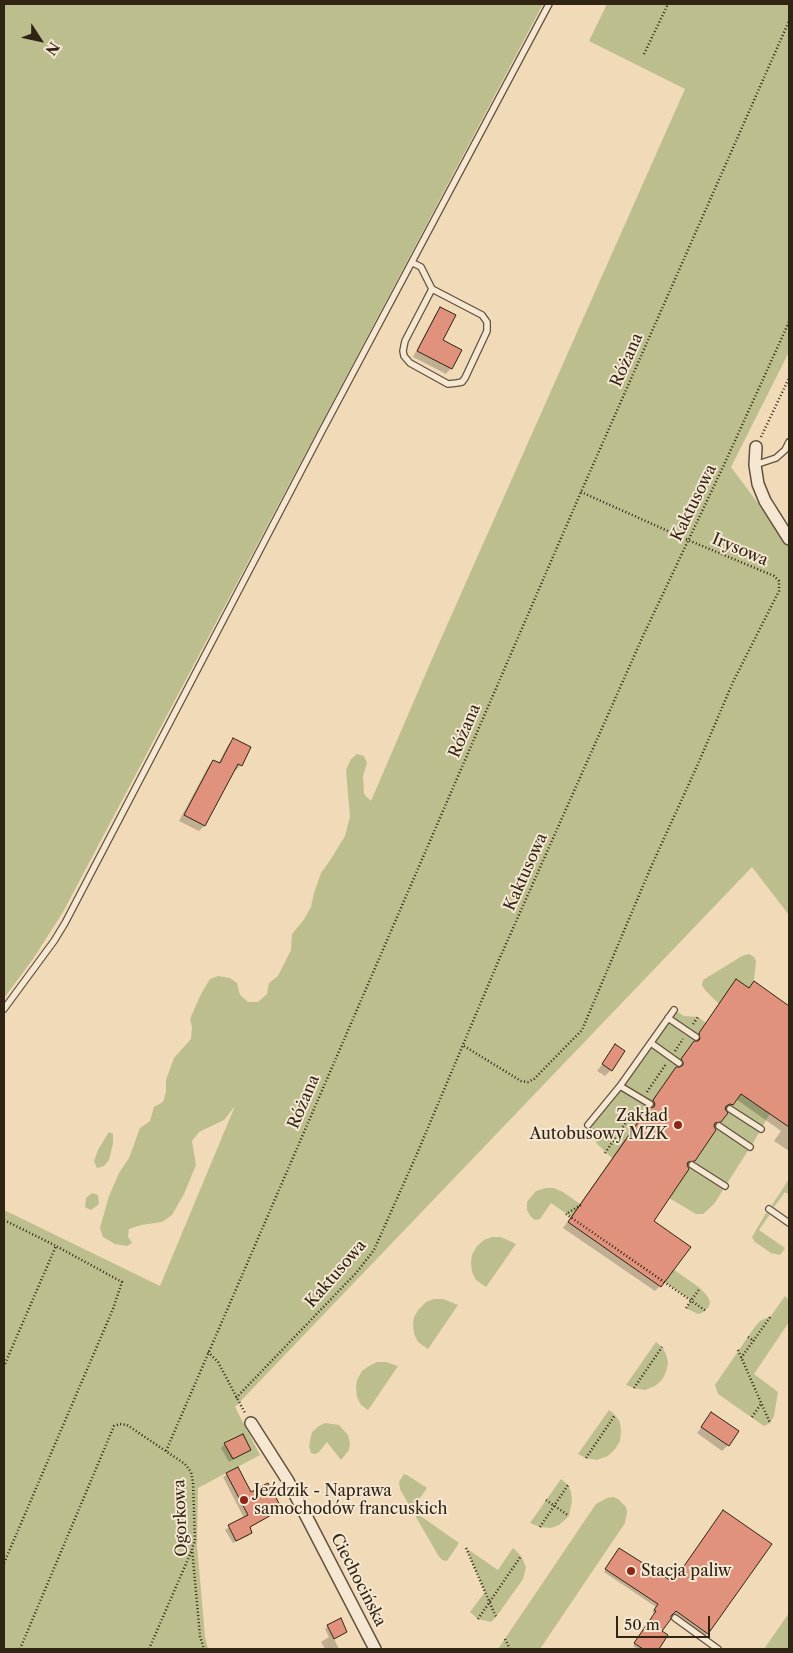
<!DOCTYPE html>
<html>
<head>
<meta charset="utf-8">
<style>
  body { margin:0 }
  #map { position:relative; width:793px; height:1653px; overflow:hidden; background:#f0dab8; font-family:"Libre Caslon Text",serif }
  canvas { display:block }
  .frame { position:absolute; inset:0; border:5px solid #302415; pointer-events:none }
  .north { position:absolute; left:15px; top:15px; width:50px; height:50px; -webkit-text-stroke:4px #f5e7d1; paint-order:stroke; rotate:125deg; font-size:14px; font-weight:700; line-height:20px; text-align:center; color:#302415 }
  .north::after { content:''; display:block; margin:auto; width:18px; height:22px; background:#302415; clip-path:polygon(50% 0,100% 100%,50% 72%,0 100%) }
  .scale { position:absolute; left:616px; top:1616px; width:94px; height:22px; box-sizing:border-box; border:2px solid #302415; border-top:0; padding-left:6px; font-size:15px; line-height:18px; white-space:nowrap; color:#302415; -webkit-text-stroke:4px #f5e7d1; paint-order:stroke }
</style>
</head>
<body>
<div id="map">
<canvas width="793" height="1653"></canvas>
<div class="frame"></div>
<div class="north">N</div>
<div class="scale">50 m</div>
</div>
<script>
const g = document.querySelector('canvas').getContext('2d');
g.lineJoin = 'round';
function fill(path, color) {
  g.fillStyle = color;
  g.fill(path, 'evenodd');
}
function shape(rows) {
  const path = new Path2D();
  for (const r of rows) {
    path.moveTo(r[0], r[1]);
    for (let i = 2; i < r.length; i += 2) path.lineTo(r[i], r[i + 1]);
  }
  return path;
}
function strokePath(path, color, width, dash) {
  g.strokeStyle = color;
  g.lineWidth = width;
  g.lineCap = dash ? 'butt' : 'round';
  g.setLineDash(dash || []);
  g.stroke(path);
}
function label(font, color, halo, rows, align = 'center') {
  g.font = font + ' "Libre Caslon Text",serif';
  g.lineWidth = 4;
  g.setLineDash([]);
  g.textBaseline = 'middle';
  g.strokeStyle = halo;
  g.fillStyle = color;
  for (const [text, x, y, turn = 0] of rows) {
    g.save();
    g.translate(x, y);
    g.rotate((+turn || 0) * Math.PI / 180);
    g.textAlign = isNaN(turn) ? turn : align;
    if (halo) g.strokeText(text, 0, 0);
    g.fillText(text, 0, 0);
    g.restore();
  }
}
fill(shape([
  [4,4,543,4,63,912,33,959,4,998],
  [607,4,789,4,789,352,731,467,789,545,789,915,752,867,235,1407,260,1455,198,1488,197,1546,205,1636,208,1649,4,1649,4,1210,160,1286,235,1106,224,1120,199,1132,192,1141,196,1165,184,1194,172,1215,162,1222,141,1225,129,1229,128,1237,132,1243,127,1246,115,1244,103,1237,100,1228,109,1196,119,1173,129,1158,140,1128,150,1121,154,1107,163,1102,166,1092,166,1080,174,1058,191,1039,192,1027,190,1019,201,994,210,979,218,976,230,978,237,983,240,995,248,1002,258,1002,267,994,269,983,278,976,291,950,292,934,303,921,311,907,314,893,321,873,331,859,345,836,350,817,346,770,351,759,357,754,364,756,367,763,363,776,364,794,371,801,432,659,685,89,589,41],
  [749,954,754,957,756,961,754,981,749,988,719,1004,705,990,702,985,703,980,742,956],
  [674,1010,684,1016,698,1017,706,1023,613,1159,597,1144,588,1125],
  [741,1094,770,1113,756,1138,714,1204,703,1214,696,1214,669,1198],
  [109,1132,113,1134,113,1143,109,1160,104,1166,97,1168,94,1161,98,1150],
  [789,1179,789,1195,785,1192,774,1207,772,1205],
  [546,1188,554,1188,563,1192,700,1288,708,1297,710,1302,709,1307,702,1313,698,1314,686,1308,691,1300,551,1203,540,1219,535,1220,531,1217,527,1210,527,1202,536,1191],
  [92,1193,98,1195,99,1204,91,1210,85,1207,86,1198],
  [766,1213,770,1214,759,1230,785,1248,780,1255,771,1253,755,1242,752,1237],
  [492,1237,501,1237,516,1244,486,1287,476,1280,472,1272,471,1262,472,1255,477,1246,484,1240],
  [785,1296,789,1300,789,1322,754,1374,778,1392,774,1416,770,1423,764,1426,718,1394,715,1385,754,1328,760,1321,771,1316],
  [434,1299,443,1299,458,1305,428,1349,418,1342,414,1334,413,1324,414,1317,419,1309,426,1302],
  [656,1342,662,1347,666,1354,668,1363,666,1372,662,1380,655,1386,645,1390,634,1388,626,1385],
  [377,1362,386,1362,398,1366,368,1410,361,1405,357,1397,356,1387,357,1380,362,1371,369,1366],
  [609,1410,615,1415,620,1422,621,1431,620,1441,615,1449,608,1456,597,1460,586,1458,578,1454],
  [325,1423,339,1425,348,1435,350,1443,349,1450,341,1460,327,1442,318,1453,314,1454,311,1453,309,1446,312,1432,319,1426],
  [404,1474,407,1475,427,1488,412,1510,459,1543,447,1561,442,1560,438,1555,412,1510,400,1489,399,1482],
  [561,1479,568,1485,571,1492,572,1501,569,1516,559,1525,551,1528,540,1527,530,1523],
  [613,1497,618,1499,626,1507,627,1512,625,1523,540,1649,498,1649,596,1504,607,1498],
  [466,1548,498,1570,513,1548,521,1556,526,1567,523,1579,496,1617,491,1622,478,1619,470,1612,485,1592],
  [789,1613,789,1649,764,1649]
]), '#bcbe8d');
fill(shape([
  [441,309,442,341,451,368,446,374,413,357,435,315],
  [233,740,241,765,235,771,233,770,204,826,199,831,179,821,208,767,213,761,218,764,228,745],
  [736,981,748,989,754,983,789,1007,789,1151,774,1141,781,1131,736,1099,725,1111,720,1121,714,1128,694,1160,687,1167,652,1221,660,1286,655,1291,563,1228,642,1115,649,1109,648,1107,671,1074,678,1067,677,1065,694,1042,694,1040,731,986],
  [616,1046,611,1070,605,1076,597,1071],
  [711,1414,728,1445,722,1451,697,1433],
  [225,1444,249,1449,229,1462,221,1448],
  [238,1468,251,1494,281,1509,249,1528,251,1533,248,1536,233,1543,225,1530,244,1518,223,1477],
  [617,1552,707,1634,705,1636,673,1613,660,1632,666,1635,657,1649,638,1649,633,1646,655,1614,652,1612,656,1607,604,1572],
  [328,1626,346,1632,334,1639,339,1649,325,1649,321,1642,329,1637,325,1629]
]), '#0003');
const building = shape([
  [440,307,456,315,443,340,462,350,452,369,417,351,440,307],
  [233,738,251,747,242,766,238,764,205,826,184,815,213,760,220,763,233,738],
  [736,979,749,988,754,981,789,1006,789,1127,741,1094,733,1105,730,1104,726,1106,725,1109,728,1113,721,1122,715,1123,714,1126,716,1130,695,1161,688,1162,687,1165,689,1169,654,1221,691,1247,661,1287,568,1222,648,1108,654,1107,655,1104,653,1100,676,1067,680,1067,683,1065,683,1062,681,1059,694,1041,698,1041,700,1039,699,1033,736,979],
  [615,1044,625,1051,612,1071,602,1064,615,1044],
  [711,1412,739,1431,729,1446,701,1427,711,1412],
  [243,1434,251,1450,233,1459,224,1443,243,1434],
  [238,1467,251,1492,268,1483,282,1509,250,1527,252,1533,236,1541,228,1525,248,1515,226,1473,238,1467],
  [723,1510,772,1544,708,1634,676,1611,671,1616,671,1619,662,1631,668,1635,659,1649,643,1649,634,1643,656,1611,654,1610,658,1604,605,1569,619,1548,673,1582,723,1510],
  [341,1618,347,1632,334,1639,327,1625,341,1618]
]);
fill(building, '#e0927c');
strokePath(building, '#302415', 1);
const lane = shape([
  [413,263,421,267,432,289,482,315,487,322,487,331,465,378,462,382,457,383,448,384,410,363,404,356,403,351,405,341,432,289],
  [755,465,776,458,785,450,789,442],
  [4,1009,54,941,65,923,322,431,549,4],
  [668,1018,696,1037],
  [651,1043,679,1063],
  [620,1086,650,1104],
  [730,1109,761,1129],
  [588,1125,620,1086,674,1010],
  [719,1126,750,1147],
  [692,1165,725,1186],
  [769,1209,789,1223],
  [675,1618,718,1649]
]);
const street = shape([
  [756,447,755,465,758,484,765,501,789,539],
  [251,1423,288,1481,375,1649]
]);
strokePath(lane, '#60523e', 8);
strokePath(street, '#60523e', 14);
strokePath(shape([
  [644,54,668,4],
  [761,437,789,378],
  [693,1024,698,1017],
  [464,1046,521,1081,528,1082,534,1079,582,1030,651,867,698,764,733,682,779,591,779,581,774,576,688,540,581,492],
  [675,1051,683,1039],
  [647,1092,666,1064],
  [605,1153,638,1105],
  [581,1205,566,1214,706,1311],
  [4,1220,56,1246,4,1366],
  [686,1308,700,1288],
  [748,1337,754,1341],
  [738,1350,770,1423],
  [208,1352,218,1362,245,1413],
  [741,1358,771,1316],
  [634,1388,662,1347],
  [236,1398,356,1273,374,1250,416,1156,498,962,643,636,723,467,789,322],
  [752,1417,761,1404],
  [166,1451,581,492,789,21],
  [586,1458,615,1415],
  [546,1500,569,1516],
  [540,1527,568,1485],
  [466,1548,496,1617],
  [4,1563,113,1309,122,1282,56,1246],
  [478,1619,521,1556],
  [505,1639,510,1649],
  [20,1649,114,1426,120,1424,127,1425,185,1464,191,1472,193,1482,195,1541,192,1548,200,1636,204,1649],
  [149,1649,192,1550]
]), '#302415', 2.5, [1, 2.5]);
strokePath(lane, '#f5e7d1', 5.5);
strokePath(street, '#f5e7d1', 11);
for (const [x, y, r, color] of [
  [678,1125,5,"#8f2418"],
  [244,1500,5,"#8f2418"],
  [631,1571,5,"#8f2418"]
]) {
  const dot = new Path2D();
  dot.arc(x, y, r, 0, 2 * Math.PI);
  g.fillStyle = color;
  g.fill(dot);
  strokePath(dot, '#f5e7d1', 2);
}
label('16px', '#302415', '#f5e7d1', [
  ["Różana",627,360,-66],
  ["Kaktusowa",694,503,-64],
  ["Irysowa",740,550,23],
  ["Różana",465,731,-67],
  ["Kaktusowa",526,872,-66],
  ["Różana",304,1102,-67],
  ["Kaktusowa",336,1274,-49],
  ["Ogorkowa",181,1518,-92],
  ["Ciechocińska",358,1580,63]
]);
label('16px', '#302415', '#f5e7d1', [
  ["Zakład",668,1116,"right"],
  ["Autobusowy MZK",668,1134,"right"],
  ["Jeździk - Naprawa",254,1491],
  ["samochodów francuskich",254,1509],
  ["Stacja paliw",641,1571]
], 'left');
</script>
</body>
</html>
